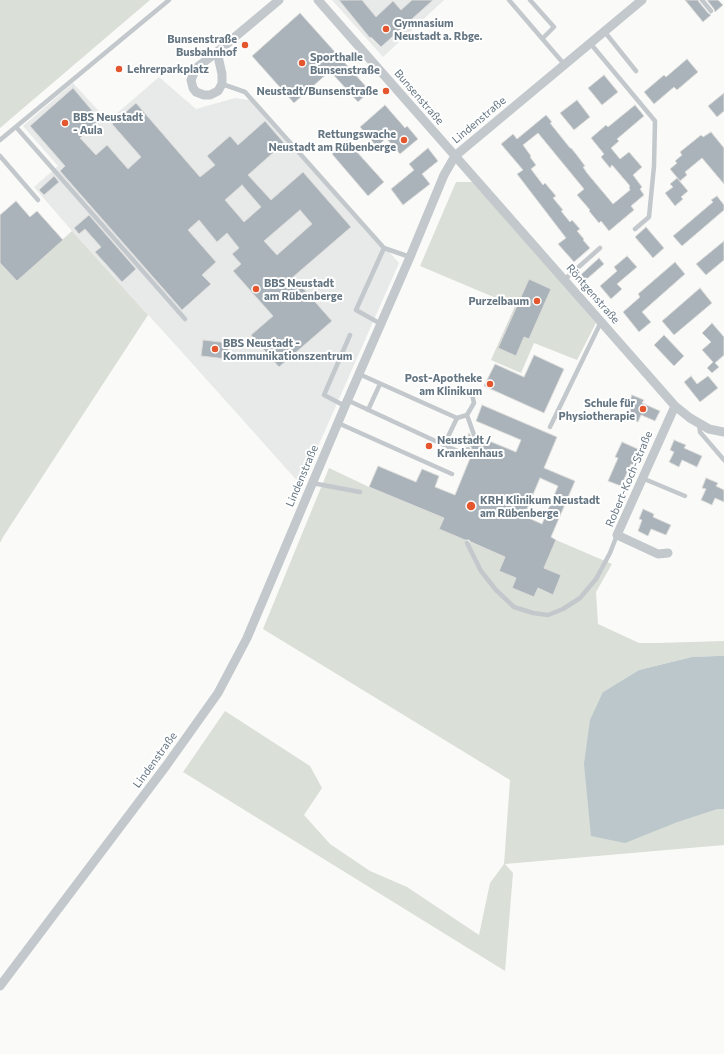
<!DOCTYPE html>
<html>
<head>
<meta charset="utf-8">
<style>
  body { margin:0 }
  canvas { display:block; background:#fafaf8 }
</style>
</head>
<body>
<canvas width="724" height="1054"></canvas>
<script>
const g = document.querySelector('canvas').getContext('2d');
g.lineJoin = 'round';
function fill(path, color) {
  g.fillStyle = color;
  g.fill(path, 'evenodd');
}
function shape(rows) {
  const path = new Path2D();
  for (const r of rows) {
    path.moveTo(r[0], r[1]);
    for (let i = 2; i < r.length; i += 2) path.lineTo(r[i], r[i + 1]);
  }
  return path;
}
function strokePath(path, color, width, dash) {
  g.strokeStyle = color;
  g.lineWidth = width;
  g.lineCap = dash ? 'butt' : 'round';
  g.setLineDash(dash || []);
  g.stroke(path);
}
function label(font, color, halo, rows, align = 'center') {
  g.font = font + ' Commissioner,sans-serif';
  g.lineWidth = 4;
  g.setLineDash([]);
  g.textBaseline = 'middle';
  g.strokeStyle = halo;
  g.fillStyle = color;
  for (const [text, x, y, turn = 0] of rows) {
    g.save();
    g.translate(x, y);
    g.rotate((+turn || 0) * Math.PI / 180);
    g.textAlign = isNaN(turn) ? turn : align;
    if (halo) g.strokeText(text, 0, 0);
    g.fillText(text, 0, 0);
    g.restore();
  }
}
fill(shape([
  [332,0,444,0,383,57],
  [159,77,196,109,235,98,256,101,399,263,301,485,181,351,72,231,34,187,58,166,23,126,73,83,108,121]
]), '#e8e9e9');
fill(shape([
  [0,0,150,0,0,128],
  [456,182,473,182,596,323,577,360,534,343,521,373,491,360,515,306,420,266],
  [72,231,148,315,3,537,0,543,0,263,17,281],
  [329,468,369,487,444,518,440,529,505,557,499,570,516,578,512,588,534,597,538,588,552,595,561,575,544,568,556,540,612,564,596,592,598,624,639,643,658,643,724,641,724,656,717,656,692,657,639,670,603,692,675,823,718,809,724,809,724,845,505,864,513,873,505,971,183,772,225,711,310,766,322,788,304,815,330,844,370,871,407,887,479,935,490,883,504,864,510,780,263,629]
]), '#dadfd7');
fill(shape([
  [717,656,724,656,724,809,718,809,675,823,625,843,591,836,584,764,590,720,603,692,639,670,692,657]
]), '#bbc7cb');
const building = shape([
  [339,0,362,0,376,17,393,1,401,10,412,0,433,0,381,47,371,37,370,38,339,0],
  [685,0,698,0,699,2,708,13,711,15,703,22,685,0],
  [707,0,718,0,723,5,715,12,714,9,707,0],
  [300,13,370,91,358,102,330,71,294,103,252,56,300,13],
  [687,59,698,72,677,90,674,87,654,104,644,92,664,75,666,77,687,59],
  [604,75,618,92,602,105,588,88,604,75],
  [73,88,100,120,80,138,96,155,107,145,128,169,141,157,112,124,136,103,200,177,215,165,207,156,230,136,238,145,265,121,284,143,248,175,271,200,303,172,351,227,293,277,332,321,279,367,251,335,273,316,233,271,241,264,232,254,239,248,227,233,217,242,199,220,188,230,216,262,202,275,211,284,182,310,60,171,65,166,30,126,73,88],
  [242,185,261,207,244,222,225,200,242,185],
  [300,210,312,224,277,255,264,241,300,210],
  [724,93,724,111,717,117,708,106,724,93],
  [577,100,590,117,574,130,560,113,577,100],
  [385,105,405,128,407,126,418,139,400,154,386,138,377,147,360,127,385,105],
  [635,105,644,116,617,139,619,141,611,148,620,159,629,152,642,167,633,175,642,187,640,189,644,195,631,206,634,210,609,231,601,221,599,223,589,211,590,210,577,195,584,189,538,133,523,145,531,156,530,157,536,165,531,169,543,185,545,183,556,196,553,198,563,210,561,211,570,222,572,220,580,229,577,231,584,239,583,240,590,248,574,262,558,244,566,238,517,174,523,170,501,144,513,134,517,139,546,115,552,122,550,123,570,148,571,148,576,154,585,166,583,167,587,173,613,204,630,190,629,187,630,186,612,165,610,168,601,157,604,154,591,138,606,125,608,127,635,105],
  [711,132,724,148,724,184,702,158,685,172,687,175,680,181,670,169,677,163,675,161,682,155,680,152,701,135,703,137,711,132],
  [347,141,384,182,368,196,332,154,347,141],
  [428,148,438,161,422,174,430,184,403,205,391,189,414,170,409,164,428,148],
  [54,176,59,182,44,195,39,190,54,176],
  [677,178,688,191,681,197,683,199,675,206,665,193,673,187,670,184,677,178],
  [717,196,724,205,724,210,682,246,673,236,713,202,711,200,717,196],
  [16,201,30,217,37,211,63,240,17,281,0,263,0,215,16,201],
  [89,215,136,269,122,282,95,252,101,247,85,229,79,234,74,228,89,215],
  [646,227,664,248,653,258,635,237,646,227],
  [724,241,724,260,706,275,696,264,724,241],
  [627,256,637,267,617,284,622,289,611,299,600,286,617,271,614,267,627,256],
  [599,258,604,264,580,285,575,280,599,258],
  [675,262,685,274,642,312,651,322,639,332,623,312,640,297,638,294,675,262],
  [529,279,551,289,529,339,524,337,516,356,498,348,529,279],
  [700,288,712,303,674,335,662,321,700,288],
  [712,323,724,337,724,355,715,363,719,367,712,373,707,368,713,362,702,350,711,342,702,333,712,323],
  [664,335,684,356,674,366,654,345,664,335],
  [203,340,229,343,227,359,201,356,203,340],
  [534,355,564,369,544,413,484,386,495,364,524,377,534,355],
  [691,376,697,384,708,376,718,388,700,402,684,382,691,376],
  [632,395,644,400,642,403,660,411,655,421,641,415,638,422,627,417,632,406,628,405,632,395],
  [482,405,557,437,544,468,575,481,551,537,556,540,544,568,561,575,553,595,538,588,534,597,512,588,516,578,499,571,505,557,471,542,469,540,465,540,439,529,444,518,369,487,378,466,416,482,422,469,439,476,435,487,455,495,473,451,471,450,472,448,470,446,467,445,464,447,469,433,471,437,473,439,476,438,477,436,516,452,521,440,476,421,482,405],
  [540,478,558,486,542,524,524,516,540,478],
  [674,440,686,445,684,448,702,456,697,467,682,460,679,467,669,462,674,452,670,450,674,440],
  [622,442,640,450,633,465,631,464,621,486,608,481,618,458,615,457,622,442],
  [706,478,718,483,716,486,724,490,724,502,715,498,712,505,701,500,706,489,702,488,706,478],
  [643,509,654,514,653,517,671,525,666,535,651,529,648,536,638,531,642,520,639,519,643,509]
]);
fill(building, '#aab3b9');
strokePath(building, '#dcdcda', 1);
strokePath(shape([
  [509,0,564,64],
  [530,0,554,27,543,38],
  [702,0,711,11],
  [604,31,636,71],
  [590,43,655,121,654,166,649,217,635,229],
  [222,84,245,92,384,248,410,257],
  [16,127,185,319],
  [0,140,169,0],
  [0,156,38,200],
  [564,280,600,248],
  [381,324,356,310,384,248],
  [347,400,444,445,457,418,359,374],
  [345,406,324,395,350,335],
  [368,410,380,384],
  [467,415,474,435],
  [457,418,467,415,474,403,471,390],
  [338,423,452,474],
  [699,424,700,432,724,460],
  [550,427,601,322],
  [444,445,460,452,468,449],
  [642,478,685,496],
  [312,483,360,492],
  [467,543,481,571,496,590,514,607,533,613,548,615,563,609,580,598,596,579,610,553,617,535]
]), '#c3c8cc', 4.5);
strokePath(shape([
  [318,0,675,406,690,418,709,429,724,432],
  [217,52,222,74,222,84,218,91,210,95,204,95,196,92,193,88,191,80,196,68,217,52,279,0],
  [668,553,658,554,617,535,675,406],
  [0,986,166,766,218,693,247,638,345,406,410,257,444,175,455,156,642,0]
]), '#c3c8cc', 9);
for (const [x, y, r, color] of [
  [386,29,4,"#e4572e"],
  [245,45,4,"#e4572e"],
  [302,63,4,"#e4572e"],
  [119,69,4,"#e4572e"],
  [386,91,4,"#e4572e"],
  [65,123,4,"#e4572e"],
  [404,140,4,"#e4572e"],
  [256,289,4,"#e4572e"],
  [537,301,4,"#e4572e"],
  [215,349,4,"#e4572e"],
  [490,384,4,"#e4572e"],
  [643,409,4,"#e4572e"],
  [429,446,4,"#e4572e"],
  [471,506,5,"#e4572e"]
]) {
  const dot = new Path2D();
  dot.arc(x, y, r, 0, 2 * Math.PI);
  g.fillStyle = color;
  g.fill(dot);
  strokePath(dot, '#fff', 1.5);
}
label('bold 11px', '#657683', '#fff', [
  ["Gymnasium",394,23],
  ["Neustadt a. Rbge.",394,36],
  ["Bunsenstraße",237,39,"right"],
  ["Busbahnhof",237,52,"right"],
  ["Sporthalle",310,57],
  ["Bunsenstraße",310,70],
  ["Lehrerparkplatz",127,69],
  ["Neustadt/Bunsenstraße",378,91,"right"],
  ["BBS Neustadt",73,117],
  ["- Aula",73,130],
  ["Rettungswache",396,134,"right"],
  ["Neustadt am Rübenberge",396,147,"right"],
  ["BBS Neustadt",264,283],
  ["am Rübenberge",264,296],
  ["Purzelbaum",529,301,"right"],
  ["BBS Neustadt -",223,343],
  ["Kommunikationszentrum",223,356],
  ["Post-Apotheke",482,378,"right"],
  ["am Klinikum",482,391,"right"],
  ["Schule für",635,403,"right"],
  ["Physiotherapie",635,416,"right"],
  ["Neustadt /",437,440],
  ["Krankenhaus",437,453],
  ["KRH Klinikum Neustadt",480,500],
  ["am Rübenberge",480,513]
], 'left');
label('11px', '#657683', '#fff', [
  ["Bunsenstraße",419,97,49],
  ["Lindenstraße",479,120,-40],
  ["Röntgenstraße",593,294,49],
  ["Lindenstraße",302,476,-67],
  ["Robert-Koch-Straße",629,479,-67],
  ["Lindenstraße",155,760,-54]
]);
</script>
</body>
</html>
